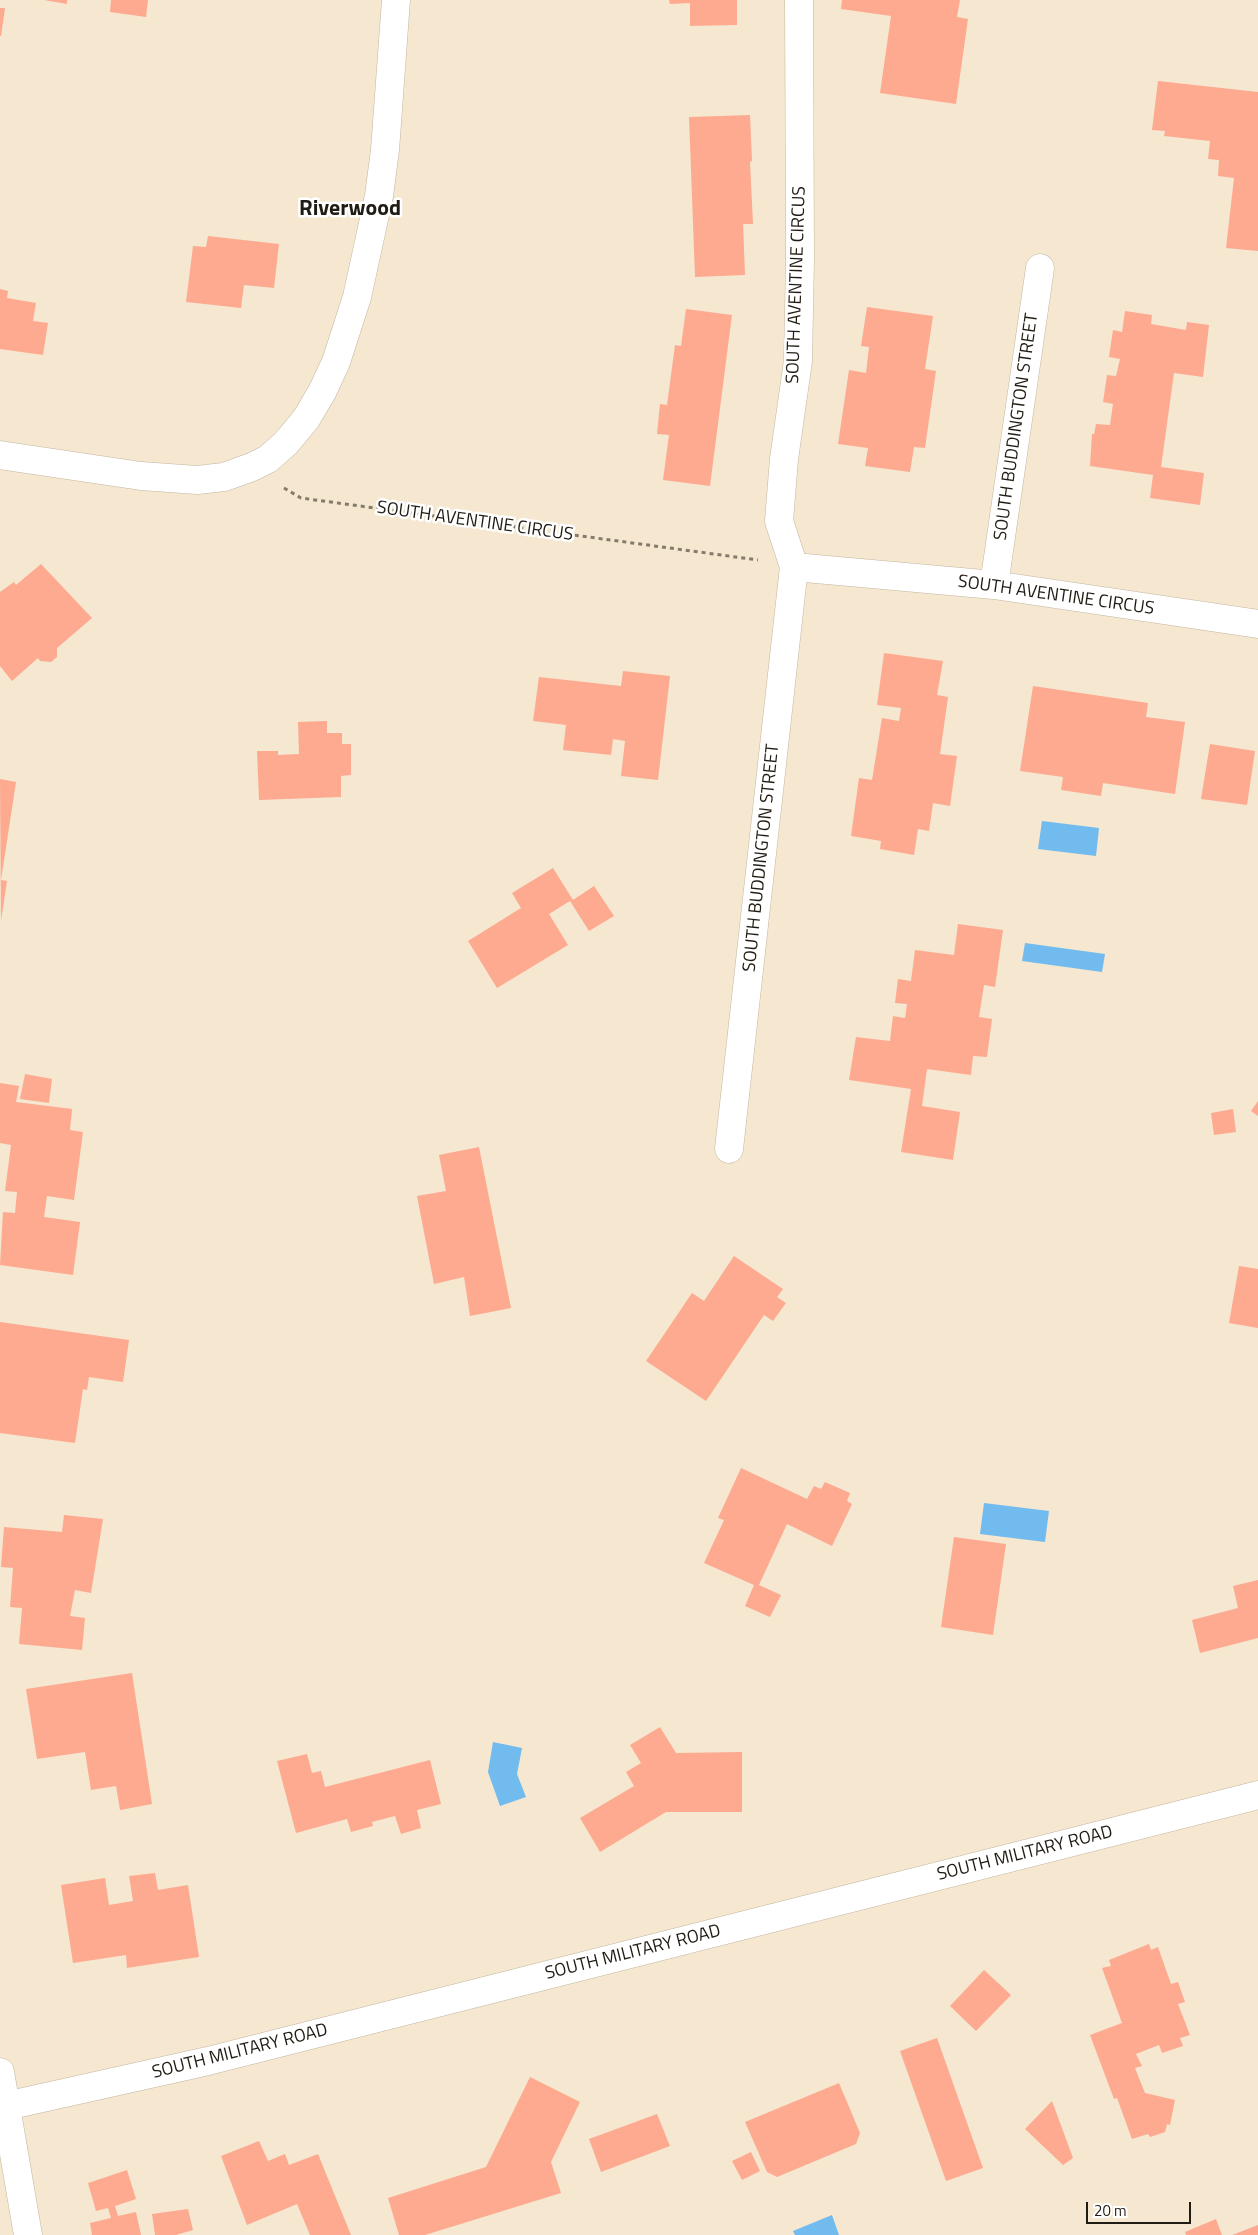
<!DOCTYPE html>
<html>
<head>
<meta charset="utf-8">
<style>
  body { margin:0 }
  #map { position:relative; width:1258px; height:2235px; overflow:hidden; background:#f5e7d0; font-family:"Titillium Web",sans-serif }
  canvas { display:block }
  .scale { position:absolute; left:1086px; top:2202px; width:105px; height:22px; box-sizing:border-box; border:2px solid #211c13; border-top:0; padding-left:6px; font-size:15px; line-height:18px; white-space:nowrap; color:#211c13; -webkit-text-stroke:4px #fff; paint-order:stroke }
</style>
</head>
<body>
<div id="map">
<canvas width="1258" height="2235"></canvas>
<div class="scale">20 m</div>
</div>
<script>
const g = document.querySelector('canvas').getContext('2d');
g.lineJoin = 'round';
function fill(path, color) {
  g.fillStyle = color;
  g.fill(path, 'evenodd');
}
function shape(rows) {
  const path = new Path2D();
  for (const r of rows) {
    path.moveTo(r[0], r[1]);
    for (let i = 2; i < r.length; i += 2) path.lineTo(r[i], r[i + 1]);
  }
  return path;
}
function strokePath(path, color, width, dash) {
  g.strokeStyle = color;
  g.lineWidth = width;
  g.lineCap = dash ? 'butt' : 'round';
  g.setLineDash(dash || []);
  g.stroke(path);
}
function label(font, color, halo, rows, align = 'center') {
  g.font = font + ' "Titillium Web",sans-serif';
  g.lineWidth = 5;
  g.setLineDash([]);
  g.textBaseline = 'middle';
  g.strokeStyle = halo;
  g.fillStyle = color;
  for (const [text, x, y, turn = 0] of rows) {
    g.save();
    g.translate(x, y);
    g.rotate((+turn || 0) * Math.PI / 180);
    g.textAlign = isNaN(turn) ? turn : align;
    if (halo) g.strokeText(text, 0, 0);
    g.fillText(text, 0, 0);
    g.restore();
  }
}
fill(shape([
  [1042,821,1099,828,1096,856,1038,849],
  [1025,943,1105,954,1102,972,1022,961],
  [984,1503,1049,1511,1045,1542,980,1534],
  [493,1742,522,1748,517,1774,526,1797,500,1806,488,1772],
  [832,2215,839,2235,795,2235,793,2231]
]), '#71bbef');
fill(shape([
  [44,0,67,0,67,4],
  [111,0,148,0,146,17,110,12],
  [669,0,737,0,737,25,690,26,690,3,670,4],
  [842,0,960,0,957,17,968,19,956,104,880,93,891,16,841,9],
  [0,8,5,8,1,36,0,36],
  [1158,81,1258,92,1258,251,1226,248,1234,178,1218,176,1219,160,1208,159,1210,141,1164,136,1165,131,1152,130],
  [750,115,752,161,750,162,753,224,743,224,745,275,695,277,689,117],
  [208,236,279,244,274,288,244,285,241,308,186,302,193,246,206,247],
  [0,289,8,291,7,298,36,303,33,321,48,323,43,355,0,349],
  [867,307,933,316,925,369,936,371,925,448,914,447,910,472,865,466,868,448,838,444,849,370,866,373,869,347,861,346],
  [686,309,732,315,710,486,663,480,669,435,657,434,660,404,667,405,675,345,681,346],
  [1125,311,1152,315,1151,324,1186,330,1187,322,1209,325,1203,377,1174,373,1161,467,1204,473,1200,505,1150,498,1153,475,1090,466,1092,434,1094,434,1096,424,1110,425,1113,404,1103,402,1107,375,1116,376,1120,359,1109,357,1113,330,1122,332],
  [41,564,92,618,57,648,57,657,51,662,40,661,38,658,12,681,0,666,0,592,14,582,16,585],
  [884,653,943,661,937,695,948,697,940,754,957,756,950,806,933,803,929,831,918,829,914,855,880,849,881,841,851,836,859,778,872,780,882,718,899,721,901,708,877,705],
  [623,671,670,676,658,780,621,776,625,741,613,739,611,755,563,750,566,725,533,721,539,677,621,686],
  [1033,686,1148,703,1146,717,1185,722,1175,794,1103,783,1101,796,1061,790,1063,777,1020,771],
  [327,721,327,733,342,733,342,744,351,744,351,775,341,776,341,797,259,800,257,751,278,751,278,755,299,754,298,722],
  [1210,744,1255,751,1247,805,1201,799],
  [0,779,16,782,1,880,7,881,1,921],
  [553,868,573,900,594,886,614,916,589,931,570,901,549,914,568,945,497,988,468,941,521,908,512,893],
  [958,924,1003,930,995,987,984,985,979,1017,992,1019,987,1057,973,1056,971,1075,927,1069,922,1106,960,1112,953,1160,901,1152,911,1089,849,1080,856,1037,890,1041,893,1016,905,1018,907,1004,895,1003,898,979,911,981,915,950,954,955],
  [25,1074,52,1079,49,1103,20,1099],
  [0,1083,19,1086,16,1102,72,1109,70,1130,83,1132,74,1200,47,1196,44,1217,80,1222,73,1275,0,1265,3,1212,15,1213,17,1192,5,1191,11,1145,0,1143],
  [1258,1101,1258,1116,1251,1111],
  [1233,1109,1236,1132,1214,1135,1211,1113],
  [479,1147,511,1308,470,1316,464,1277,434,1284,417,1196,446,1191,439,1155],
  [734,1256,783,1289,777,1297,786,1303,773,1321,764,1315,706,1401,646,1361,692,1293,704,1301],
  [1239,1266,1258,1269,1258,1328,1229,1323],
  [0,1322,129,1340,123,1382,89,1377,87,1390,83,1389,75,1443,0,1433],
  [741,1468,807,1499,814,1486,821,1489,825,1482,850,1493,847,1501,852,1504,832,1546,787,1524,759,1585,781,1595,770,1617,745,1606,754,1585,704,1563,724,1520,718,1518],
  [64,1515,103,1519,91,1593,75,1590,70,1616,85,1618,82,1650,19,1644,22,1608,10,1607,13,1568,1,1567,4,1527,62,1532],
  [954,1537,1006,1544,993,1635,941,1627],
  [1258,1580,1258,1638,1200,1653,1192,1620,1238,1608,1233,1586],
  [132,1673,152,1804,120,1810,116,1786,91,1790,85,1752,37,1759,26,1689],
  [660,1727,676,1753,742,1752,742,1812,666,1812,600,1852,580,1818,634,1786,626,1772,641,1763,630,1745],
  [307,1754,312,1773,321,1771,325,1787,430,1760,441,1804,417,1810,421,1828,401,1834,395,1816,372,1822,373,1826,351,1832,347,1819,296,1833,277,1761],
  [155,1873,158,1890,188,1885,199,1957,127,1968,126,1955,73,1963,61,1885,105,1878,109,1905,133,1901,129,1876],
  [1149,1944,1151,1950,1158,1947,1171,1984,1178,1982,1185,2002,1178,2004,1190,2035,1180,2038,1183,2046,1162,2053,1159,2045,1136,2054,1142,2066,1135,2068,1145,2093,1175,2100,1170,2125,1167,2124,1165,2132,1150,2137,1148,2134,1132,2139,1117,2098,1114,2099,1090,2035,1122,2023,1102,1968,1111,1966,1109,1960],
  [984,1970,1011,1995,976,2031,950,2006],
  [937,2038,983,2168,946,2181,900,2051],
  [530,2077,580,2102,551,2162,561,2193,425,2235,399,2235,388,2198,486,2167],
  [839,2083,860,2133,856,2144,777,2177,767,2172,745,2122],
  [1052,2101,1073,2158,1063,2165,1025,2129],
  [657,2114,670,2146,601,2172,589,2139],
  [259,2141,268,2161,285,2154,289,2165,318,2154,351,2235,310,2235,297,2204,247,2225,221,2156],
  [751,2152,760,2171,742,2180,732,2161],
  [127,2170,136,2199,115,2206,118,2216,136,2212,141,2235,92,2235,90,2223,111,2218,108,2208,96,2211,88,2183],
  [188,2209,193,2230,176,2235,155,2235,152,2214],
  [1216,2219,1222,2235,1186,2235,1185,2232],
  [1258,2225,1258,2235,1232,2235]
]), '#fdaa91');
const minor = shape([
  [0,455,141,476,197,480,224,477,252,467,268,459,286,443,306,419,322,392,336,362,357,297,379,196,385,150,396,0],
  [794,567,994,585,1258,624],
  [994,585,1040,268],
  [729,1149,794,567,779,521,784,459,798,361,800,258,799,0],
  [0,2072,28,2235],
  [6,2106,208,2061,1258,1795]
]);
strokePath(minor, '#c3b69f', 29);
strokePath(shape([
  [284,488,301,498,758,560]
]), '#847b6c', 3, [4, 4]);
strokePath(minor, '#fff', 28);
label('18px', '#211c13', '#fff', [
  ["SOUTH AVENTINE CIRCUS",797,285,-88],
  ["SOUTH BUDDINGTON STREET",1017,427,-82],
  ["SOUTH AVENTINE CIRCUS",475,522,8],
  ["SOUTH AVENTINE CIRCUS",1056,596,8],
  ["SOUTH BUDDINGTON STREET",762,858,-84],
  ["SOUTH MILITARY ROAD",1025,1854,-14],
  ["SOUTH MILITARY ROAD",633,1953,-14],
  ["SOUTH MILITARY ROAD",240,2052,-14]
]);
label('bold 22px', '#211c13', '#fff', [
  ["Riverwood",350,210]
]);
</script>
</body>
</html>
